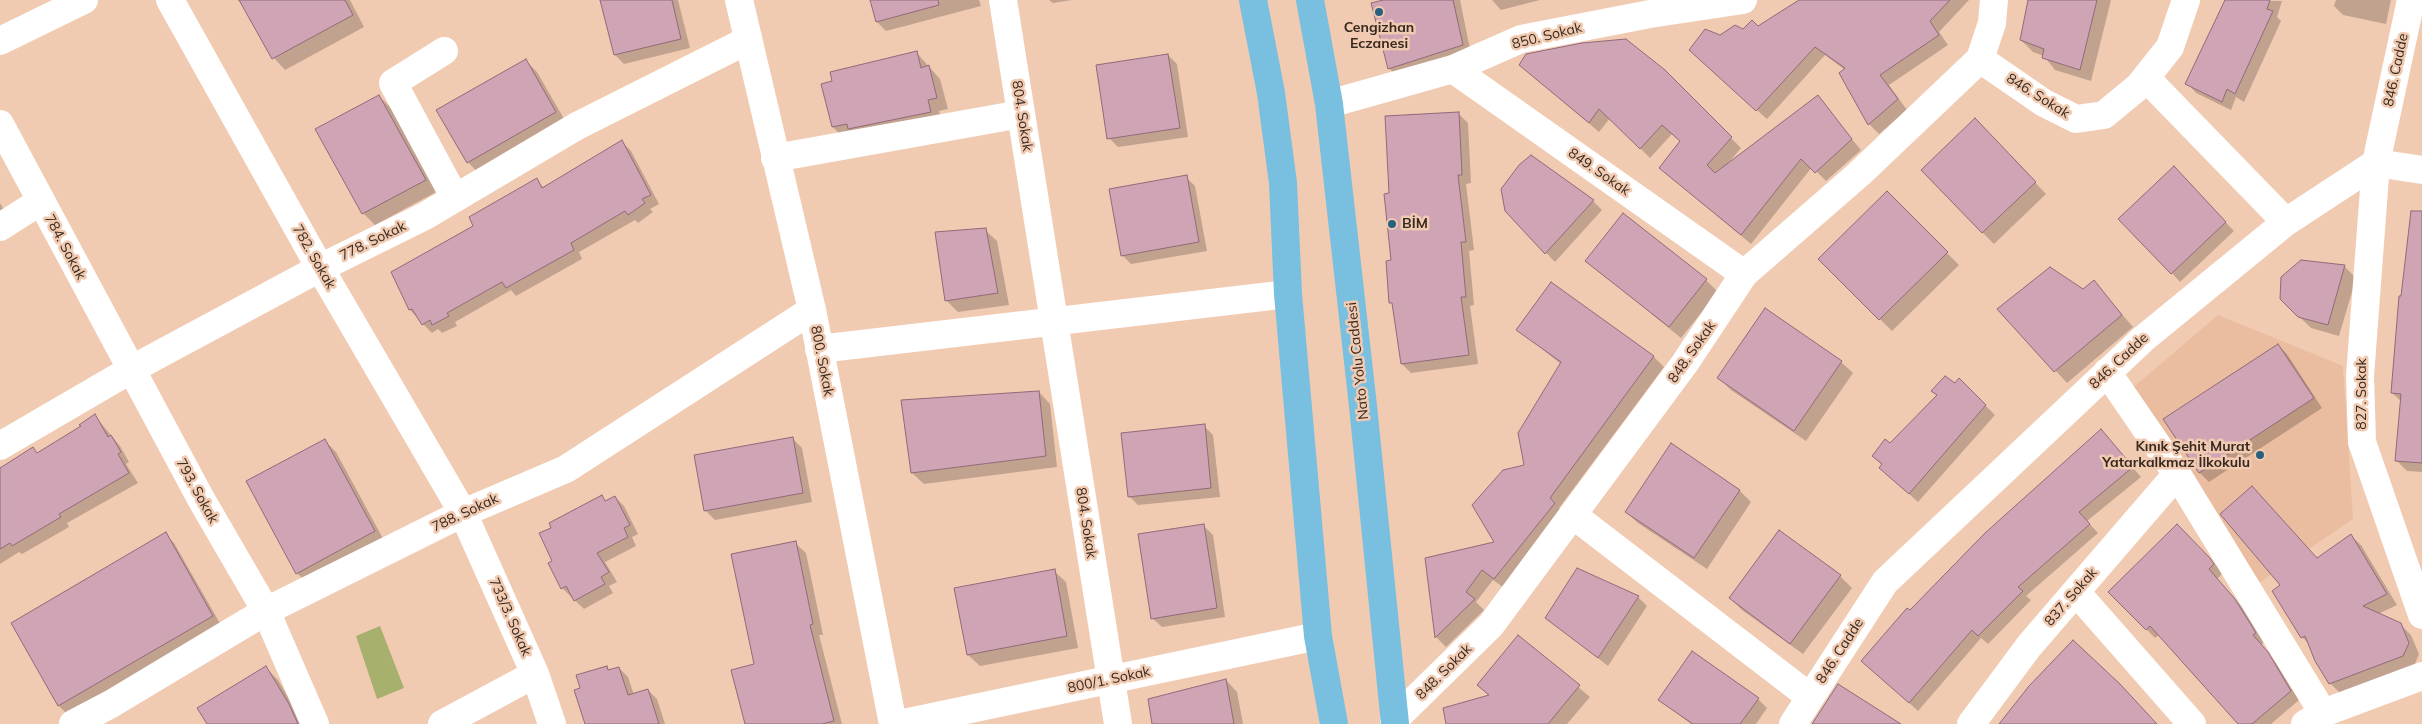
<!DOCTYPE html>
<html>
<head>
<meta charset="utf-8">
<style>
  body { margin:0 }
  canvas { display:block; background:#f1cab2 }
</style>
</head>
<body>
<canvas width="2422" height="724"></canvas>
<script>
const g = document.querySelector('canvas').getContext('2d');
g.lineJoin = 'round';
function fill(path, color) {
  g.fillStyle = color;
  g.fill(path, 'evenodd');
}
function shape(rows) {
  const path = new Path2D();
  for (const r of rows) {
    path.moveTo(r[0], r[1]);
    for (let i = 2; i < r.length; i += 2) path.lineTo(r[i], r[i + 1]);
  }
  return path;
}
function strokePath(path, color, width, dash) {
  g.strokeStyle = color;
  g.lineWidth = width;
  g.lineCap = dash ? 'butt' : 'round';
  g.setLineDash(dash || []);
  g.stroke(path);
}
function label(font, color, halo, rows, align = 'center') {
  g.font = font + ' Mulish,sans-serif';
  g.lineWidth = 5;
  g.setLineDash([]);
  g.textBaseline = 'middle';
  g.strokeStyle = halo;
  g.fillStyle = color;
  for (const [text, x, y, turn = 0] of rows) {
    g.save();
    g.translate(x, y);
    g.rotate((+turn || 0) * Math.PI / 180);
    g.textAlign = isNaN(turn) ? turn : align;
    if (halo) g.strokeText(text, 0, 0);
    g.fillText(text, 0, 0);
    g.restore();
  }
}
fill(shape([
  [2218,315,2343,366,2353,519,2256,585,2129,391]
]), '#eabda1');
fill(shape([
  [380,626,404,688,377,699,356,636]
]), '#a8b06d');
fill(shape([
  [241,0,350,0,364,27,285,70,274,58],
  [602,0,678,0,690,48,624,64,615,55],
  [871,0,979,0,981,6,886,31,877,22],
  [1049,0,1072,0,1053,3],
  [1380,0,1460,0,1471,54,1398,77,1389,68],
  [1492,0,1540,0,1501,10],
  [1800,0,1969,0,1939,32,1948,45,1889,85,1907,110,1879,134,1869,124,1841,73,1845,70,1825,55,1767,119,1700,60,1720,37,1758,28],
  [2029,0,2111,0,2091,81,2055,70,2044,56,2033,52,2021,40],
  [2227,0,2282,1,2277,17,2281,21,2244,102,2236,97,2231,110,2196,93,2187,83],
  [2336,0,2391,0,2386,24,2343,15,2334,6],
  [916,52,940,79,948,109,939,111,942,124,844,139,833,127,833,82],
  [1168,55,1177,64,1188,137,1118,147,1109,138],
  [526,61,537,72,567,124,479,174,468,162],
  [1521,65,1662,69,1741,148,1726,166,1817,97,1861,150,1826,181,1812,167,1751,244,1660,168,1681,142,1672,134,1650,158,1610,118,1599,132],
  [379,96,391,108,436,192,375,225,363,213],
  [1459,114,1468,123,1471,183,1466,184,1474,250,1469,251,1474,305,1470,306,1478,364,1411,373,1402,364,1394,306,1391,302,1393,262,1390,194],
  [1987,132,2046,194,1994,244,1982,232],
  [622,142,631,151,659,204,650,209,653,212,638,223,635,220,579,252,582,259,516,296,511,290,455,322,457,326,442,333,438,329,432,333,423,324,410,310,392,273,474,227,536,180,544,188],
  [1186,177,1195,186,1207,251,1131,264,1122,255],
  [2183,177,2234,231,2180,282,2172,273],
  [1887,193,1959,265,1892,331,1819,259],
  [1593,201,1602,210,1555,262,1506,211],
  [0,203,10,221,0,229],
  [2422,225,2422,472,2407,471,2397,461,2402,402,2392,393,2402,297],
  [985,230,997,241,1009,305,958,312,946,300],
  [1587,261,1706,280,1718,292,1681,338],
  [2344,266,2356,278,2339,336,2311,328,2281,299],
  [2094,282,2133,327,2067,383,1999,309,2083,290],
  [1552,284,1654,357,1664,367,1559,508,1565,514,1504,588,1493,580,1476,602,1484,610,1446,647,1437,638,1426,559,1496,543,1561,364,1518,330],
  [2278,345,2287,354,2322,408,2209,482,2200,473,2165,419],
  [1841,362,1853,373,1806,441,1731,390,1719,378],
  [1960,380,1995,415,1918,502,1880,468,1882,465,1873,456,1890,445,1938,396],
  [1039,392,1050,404,1057,467,924,484,912,473],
  [95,416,120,446,129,462,126,464,138,483,67,523,69,527,22,554,19,552,0,564,0,469,38,454,83,427],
  [1204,426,1213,435,1220,497,1138,505,1129,496],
  [793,439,802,448,812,502,715,520,706,511],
  [2109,440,2141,477,2087,521,2098,533,2026,596,2031,600,1988,644,1981,638,1918,711,1863,661,1910,612],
  [325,441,336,452,386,544,309,585,297,573],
  [1739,490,1751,502,1707,569,1638,523,1626,512],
  [602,497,606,501,615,497,624,506,638,534,632,537,636,546,605,562,617,582,609,586,613,593,584,609,562,588,554,562,553,528],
  [1204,526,1213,535,1225,617,1162,627,1152,618],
  [2177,526,2219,568,2222,574,2217,579,2244,609,2264,642,2261,645,2276,663,2299,700,2271,724,2240,724,2159,635,2155,638,2110,592],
  [165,534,174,543,221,625,68,715,59,706,12,624],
  [2350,535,2361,545,2397,605,2378,614,2400,624,2411,635,2419,654,2414,666,2341,694,2330,683,2310,645,2302,637,2317,559],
  [795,543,806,553,823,635,819,635,842,724,746,724,756,665],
  [1054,571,1066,582,1078,648,980,666,968,655],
  [1840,576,1852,588,1803,654,1742,610,1730,598],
  [1638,597,1647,606,1608,666,1547,618],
  [1518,636,1590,697,1567,724,1447,724,1490,697,1478,685],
  [606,667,610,671,619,668,628,677,634,695,648,690,657,699,665,724,586,724,581,689],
  [266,668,278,680,304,724,209,724],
  [1226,680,1237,692,1243,724,1154,724],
  [1758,699,1767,708,1756,724,1691,724,1660,700]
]), '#0003');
const building = shape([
  [239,0,345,0,353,15,272,59,239,0],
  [600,0,672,0,681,39,614,55,600,0],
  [870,0,938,0,939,5,876,22,870,0],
  [1383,0,1453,0,1463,45,1388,69,1371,3,1383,0],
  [1799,0,1950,0,1930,21,1939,35,1880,75,1898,99,1868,125,1839,73,1845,68,1815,47,1756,111,1689,50,1705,29,1720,35,1735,25,1743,29,1752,20,1758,26,1799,0],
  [2028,0,2097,0,2080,70,2042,58,2044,49,2020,40,2028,0],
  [2225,0,2270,0,2267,9,2273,11,2235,94,2227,89,2222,102,2185,84,2225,0],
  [1626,39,1665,70,1732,137,1707,165,1715,173,1818,95,1852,139,1815,173,1801,159,1741,235,1659,168,1680,141,1662,125,1640,149,1599,109,1589,123,1519,65,1526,54,1582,43,1626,39],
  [917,51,921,68,929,65,937,98,928,100,931,112,848,129,847,124,832,127,821,84,832,81,830,72,917,51],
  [1168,54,1180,128,1107,139,1096,65,1168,54],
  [526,59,556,112,467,163,436,110,526,59],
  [379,95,426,180,362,214,315,129,379,95],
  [1459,112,1462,175,1458,175,1466,242,1461,242,1466,297,1461,297,1469,355,1401,364,1392,303,1389,303,1386,261,1391,260,1384,194,1389,193,1385,116,1459,112],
  [1975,118,2036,182,1982,233,1921,170,1975,118],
  [622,140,651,195,642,199,645,203,628,215,625,211,571,243,574,250,506,288,502,282,447,313,449,316,432,325,430,320,422,325,412,309,409,310,391,272,473,226,469,217,537,178,542,188,622,140],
  [1531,155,1594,200,1545,254,1505,211,1501,189,1519,165,1531,155],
  [2174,166,2226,222,2171,274,2118,219,2174,166],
  [1187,175,1199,242,1121,256,1109,189,1187,175],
  [1887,191,1948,252,1879,320,1818,259,1887,191],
  [2411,211,2422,211,2422,463,2395,461,2401,394,2391,393,2399,296,2401,296,2411,211],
  [1623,213,1707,279,1669,327,1585,261,1623,213],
  [986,228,998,293,945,301,935,232,986,228],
  [2301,260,2345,265,2328,325,2298,317,2280,299,2281,277,2301,260],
  [2050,267,2083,289,2094,280,2122,315,2054,372,1997,309,2050,267],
  [1551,282,1654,356,1550,498,1555,503,1494,579,1482,570,1466,592,1475,599,1435,638,1425,558,1494,542,1472,505,1503,470,1524,465,1518,433,1561,362,1516,330,1551,282],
  [1765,308,1842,361,1794,431,1717,378,1765,308],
  [2278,344,2314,398,2199,473,2163,419,2278,344],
  [1945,376,1955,383,1959,378,1986,405,1909,494,1879,468,1882,464,1872,456,1885,439,1890,443,1937,395,1931,391,1945,376],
  [1039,391,1046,456,911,473,901,400,1039,391],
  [95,414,108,437,111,435,121,452,118,454,129,473,59,514,61,517,12,546,10,543,0,549,0,468,33,447,37,453,81,426,79,425,95,414],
  [1205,424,1211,488,1128,497,1121,433,1205,424],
  [2101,429,2133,467,2079,512,2090,524,2018,587,2023,591,1978,636,1972,630,1909,703,1861,661,1907,608,1910,610,1985,533,2101,429],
  [793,437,803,493,704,511,694,455,793,437],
  [325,439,375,531,296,574,246,481,325,439],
  [1671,443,1740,490,1694,558,1625,512,1671,443],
  [2252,486,2317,558,2351,534,2387,594,2363,606,2401,623,2409,643,2403,656,2329,684,2315,661,2305,636,2301,638,2272,591,2280,585,2220,514,2252,486],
  [602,495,605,501,615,496,630,525,624,528,628,537,597,553,609,572,601,577,605,584,574,601,566,586,561,589,548,563,552,561,539,533,551,528,549,523,602,495],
  [1204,524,1217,608,1151,619,1138,534,1204,524],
  [2177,524,2210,558,2214,564,2209,569,2235,599,2256,633,2253,635,2268,652,2291,691,2252,724,2238,724,2150,626,2146,630,2108,592,2177,524],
  [1779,530,1841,575,1790,644,1729,598,1779,530],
  [166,532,213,616,58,706,11,623,166,532],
  [796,541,813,624,810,625,834,721,822,724,745,724,731,670,754,664,731,554,796,541],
  [1577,568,1639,596,1598,658,1545,618,1577,568],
  [1055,569,1067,636,967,655,954,588,1055,569],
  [1518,635,1580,685,1548,724,1446,724,1443,708,1489,695,1477,685,1518,635],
  [2073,640,2120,684,2157,724,1999,724,2029,686,2073,640],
  [1692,651,1759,698,1740,724,1693,724,1658,700,1692,651],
  [266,666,289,704,298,724,207,724,197,708,266,666],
  [607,666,608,670,619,667,628,695,648,689,659,724,585,724,574,690,580,688,576,675,607,666],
  [1226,679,1234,724,1152,724,1148,699,1226,679],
  [1838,684,1901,724,1812,724,1838,684]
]);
fill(building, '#cfa4b4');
strokePath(building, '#916a79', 1);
strokePath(shape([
  [170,0,320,268,463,513,535,674,552,724],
  [739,0,812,310,893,724],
  [1003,0,1118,724],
  [0,41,84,0],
  [444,51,393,83,455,198],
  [1980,59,2044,103,2076,119,2104,115,2139,86,2170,47,2186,0],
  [1453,69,1744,274],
  [2146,78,2286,222],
  [1329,104,1453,69,1521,39,1650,14,1743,0],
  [0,124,201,499,266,611,315,724],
  [775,158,1021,114],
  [2422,170,2376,163,2360,376,2362,442,2422,615],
  [0,227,41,201],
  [819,349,1288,294],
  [2107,372,2177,474,2323,713],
  [0,446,132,369,320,268,425,216,577,126,748,40],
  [1573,515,1810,697],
  [2076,592,2192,724],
  [1394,720,1491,625,1685,363,1744,274,1859,174,1980,59,1992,23,1994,0],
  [73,724,111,704,266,611,463,513,566,469,812,310],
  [442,724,535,674],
  [899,724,1318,636],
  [1793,724,1885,582,2143,339,2286,222,2376,163,2411,0],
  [1971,724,2029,646,2177,474],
  [2305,724,2323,713,2422,676]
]), '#fff', 28);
strokePath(shape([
  [1253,0,1271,93,1283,183,1288,294,1318,636,1334,724],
  [1310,0,1329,104,1363,406,1395,724]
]), '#79bfdf', 28);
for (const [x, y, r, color] of [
  [1379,12,5,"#2a607b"],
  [1392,224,5,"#2a607b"],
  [2260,455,5,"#2a607b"]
]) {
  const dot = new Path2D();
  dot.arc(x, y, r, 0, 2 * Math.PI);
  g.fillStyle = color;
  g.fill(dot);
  strokePath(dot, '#f1cab2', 2);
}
label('bold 14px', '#37291f', '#f1cab2', [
  ["Cengizhan",1379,28],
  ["Eczanesi",1379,44],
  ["BİM",1402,224,"left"],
  ["Kınık Şehit Murat",2250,447,"right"],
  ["Yatarkalkmaz İlkokulu",2250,463,"right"]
]);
label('14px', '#37291f', '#f1cab2', [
  ["850. Sokak",1547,36,-14],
  ["846. Cadde",2396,70,-78],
  ["846. Sokak",2038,96,32],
  ["804. Sokak",1022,116,81],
  ["849. Sokak",1599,172,35],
  ["778. Sokak",373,241,-26],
  ["784. Sokak",65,247,62],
  ["782. Sokak",314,257,60],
  ["848. Sokak",1692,352,-55],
  ["800. Sokak",822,361,79],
  ["Nato Yolu Caddesi",1358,361,-96],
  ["846. Cadde",2119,361,-43],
  ["827. Sokak",2362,394,-90],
  ["793. Sokak",197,491,61],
  ["788. Sokak",465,513,-25],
  ["804. Sokak",1086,523,81],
  ["837. Sokak",2071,597,-49],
  ["733/3. Sokak",510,617,66],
  ["846. Cadde",1840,651,-57],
  ["848. Sokak",1444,672,-45],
  ["800/1. Sokak",1109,680,-12]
]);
</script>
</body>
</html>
